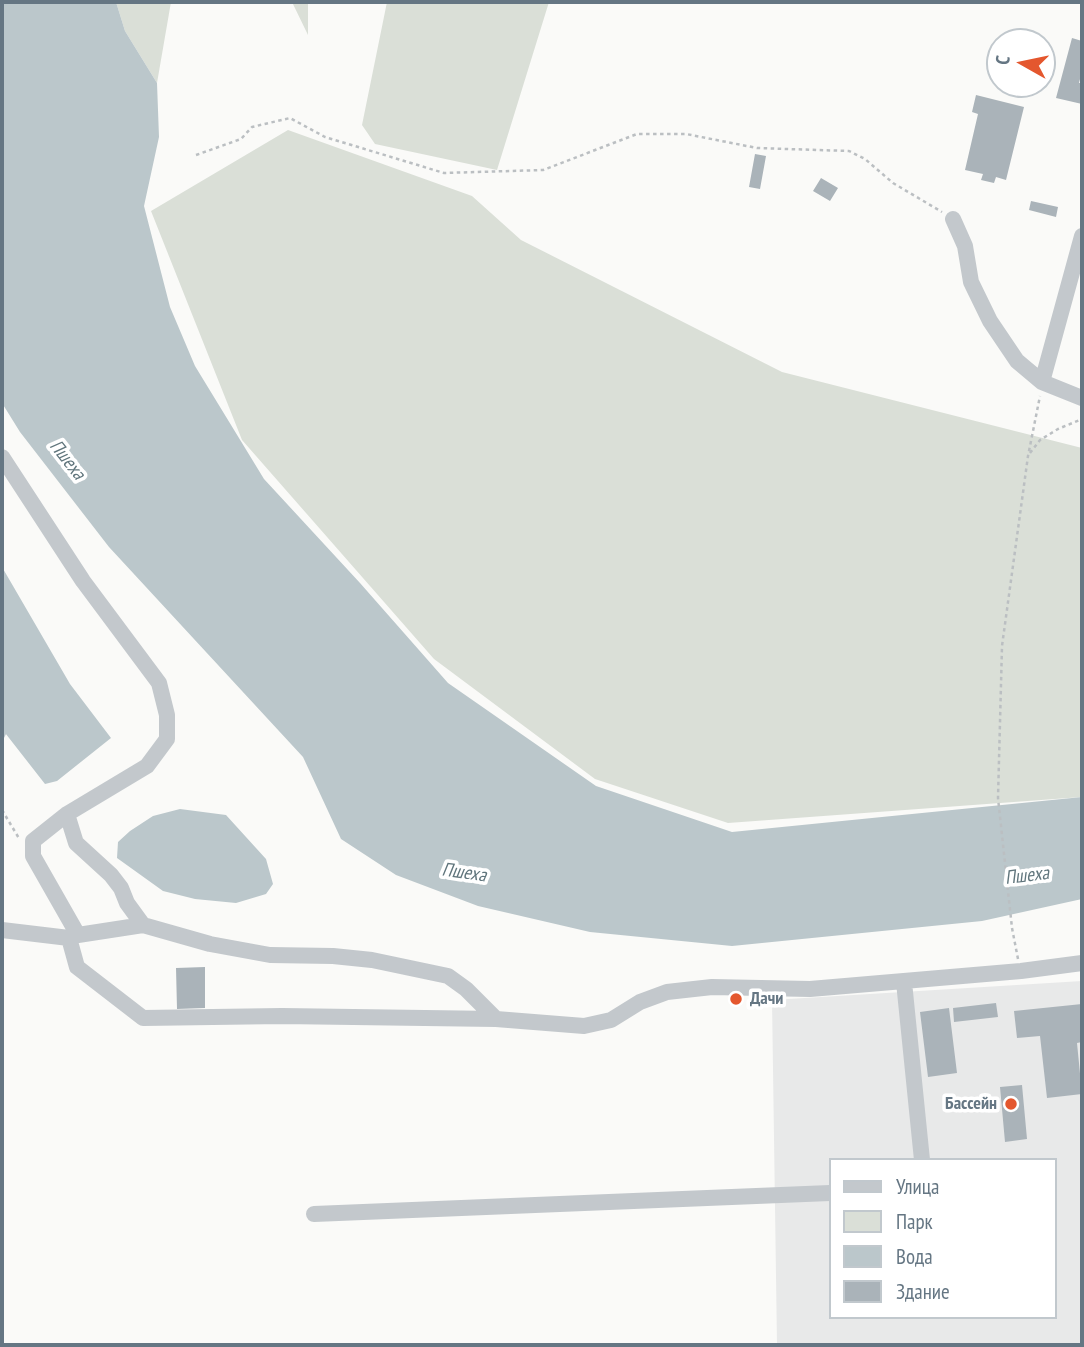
<!DOCTYPE html>
<html>
<head>
<meta charset="utf-8">
<style>
  body { margin:0 }
  #map { position:relative; width:1084px; height:1347px; overflow:hidden; background:#fafaf8; font-family:"PT Sans Narrow",sans-serif }
  canvas { display:block }
  .frame { position:absolute; inset:0; border:4px solid #657683; pointer-events:none }
  .legend { position:absolute; left:829px; top:1158px; width:228px; height:161px; box-sizing:border-box; background:#fff; border:2px solid #c1c8cd; margin:0; padding:9px 12px; list-style:none; font-size:21px; color:#657683 }
  .legend li { display:flex; align-items:center; gap:14px; height:35px }
  .legend b { width:35px; border:2px solid #c1c8cd }
  .north { position:absolute; left:986px; top:28px; width:70px; height:70px; box-sizing:border-box; background:#fff; border:2px solid #c1c8cd; border-radius:50%; rotate:279deg; font-size:19px; font-weight:700; line-height:28px; text-align:center; color:#657683 }
  .north::after { content:''; display:block; margin:auto; width:24px; height:32px; background:#e4572e; clip-path:polygon(50% 0,100% 100%,50% 72%,0 100%) }
</style>
</head>
<body>
<div id="map">
<canvas width="1084" height="1347"></canvas>
<div class="frame"></div>
<ul class="legend">
<li><b style="height:9px;background:#c3c8cc"></b>Улица</li>
<li><b style="height:19px;background:#dadfd7"></b>Парк</li>
<li><b style="height:19px;background:#bbc7cb"></b>Вода</li>
<li><b style="height:19px;background:#aab3b9"></b>Здание</li>
</ul>
<div class="north">С</div>
</div>
<script>
const g = document.querySelector('canvas').getContext('2d');
g.lineJoin = 'round';
function fill(path, color) {
  g.fillStyle = color;
  g.fill(path, 'evenodd');
}
function shape(rows) {
  const path = new Path2D();
  for (const r of rows) {
    path.moveTo(r[0], r[1]);
    for (let i = 2; i < r.length; i += 2) path.lineTo(r[i], r[i + 1]);
  }
  return path;
}
function strokePath(path, color, width, dash) {
  g.strokeStyle = color;
  g.lineWidth = width;
  g.lineCap = dash ? 'butt' : 'round';
  g.setLineDash(dash || []);
  g.stroke(path);
}
function label(font, color, halo, rows, align = 'center') {
  g.font = font + ' "PT Sans Narrow",sans-serif';
  g.lineWidth = 7;
  g.setLineDash([]);
  g.textBaseline = 'middle';
  g.strokeStyle = halo;
  g.fillStyle = color;
  for (const [text, x, y, turn = 0] of rows) {
    g.save();
    g.translate(x, y);
    g.rotate((+turn || 0) * Math.PI / 180);
    g.textAlign = isNaN(turn) ? turn : align;
    if (halo) g.strokeText(text, 0, 0);
    g.fillText(text, 0, 0);
    g.restore();
  }
}
fill(shape([
  [1082,981,1082,1345,777,1345,772,1000],
  [830,1160,1054,1160,1054,1317,830,1317]
]), '#e8e9e9');
fill(shape([
  [116,2,171,2,157,83,125,31],
  [292,2,308,2,308,35],
  [387,2,549,2,497,170,375,144,362,125],
  [288,130,472,196,521,240,782,372,1082,448,1082,797,728,823,595,779,434,659,242,440,151,211]
]), '#dadfd7');
fill(shape([
  [2,2,116,2,125,31,157,83,159,137,144,206,170,307,195,366,264,479,360,583,448,683,596,786,732,832,1082,797,1082,899,982,921,732,946,590,932,478,906,396,875,341,839,303,757,109,547,20,432,2,403],
  [2,567,70,684,111,738,57,781,45,784,2,729],
  [180,809,226,815,266,859,273,884,266,894,236,903,195,899,163,891,117,858,118,842,130,831,153,816]
]), '#bbc7cb');
strokePath(shape([
  [2,737,4,733]
]), '#bbc7cb', 4.5);
fill(shape([
  [1072,38,1082,41,1082,71,1079,83,1082,83,1082,104,1056,98],
  [976,95,1024,107,1006,180,996,177,994,183,981,180,983,174,965,170,978,114,972,112],
  [755,154,766,156,760,189,749,187],
  [821,178,838,188,830,201,813,191],
  [1031,201,1058,207,1056,217,1029,210],
  [205,967,205,1008,177,1009,176,968],
  [996,1003,998,1017,954,1022,953,1008],
  [1082,1004,1082,1042,1077,1043,1082,1094,1047,1098,1040,1036,1017,1038,1014,1011],
  [949,1008,957,1073,928,1077,920,1012],
  [1022,1085,1027,1139,1005,1142,1000,1087]
]), '#aab3b9');
strokePath(shape([
  [196,155,241,139,252,127,290,118,325,137,444,173,543,170,637,134,686,134,757,148,849,151,865,159,893,183,942,212],
  [1030,453,1040,440,1058,429,1082,419],
  [2,810,20,840],
  [1018,959,1012,928,998,798,1002,646,1028,456,1040,396]
]), '#bbbfc2', 2.5, [3.5, 3.5]);
strokePath(shape([
  [953,219,965,246,971,282,990,321,1017,361,1042,382,1082,398],
  [1042,382,1082,236],
  [2,457,83,581,159,683,167,715,167,739,147,766,67,814,33,841,33,856,78,935],
  [67,814,76,843,111,875,121,888,127,903,143,925],
  [2,930,69,938,78,935,143,925,210,944,270,955,333,956,372,960,448,976,466,989,496,1019,584,1026,611,1020,640,1002,667,992,712,987,810,989,1021,971,1082,963],
  [69,938,77,967,143,1018,282,1016,496,1019],
  [904,982,922,1160],
  [314,1214,830,1193]
]), '#c3c8cc', 16);
for (const [x, y, r, color] of [
  [736,999,7,"#e4572e"],
  [1011,1104,7,"#e4572e"]
]) {
  const dot = new Path2D();
  dot.arc(x, y, r, 0, 2 * Math.PI);
  g.fillStyle = color;
  g.fill(dot);
  strokePath(dot, '#fff', 2.5);
}
label('bold 18px', '#657683', '#fff', [
  ["Дачи",750,999],
  ["Бассейн",997,1104,"right"]
], 'left');
label('italic 19px', '#60757c', '#fff', [
  ["Пшеха",67,460,52],
  ["Пшеха",464,873,8],
  ["Пшеха",1027,876,-7]
]);
</script>
</body>
</html>
